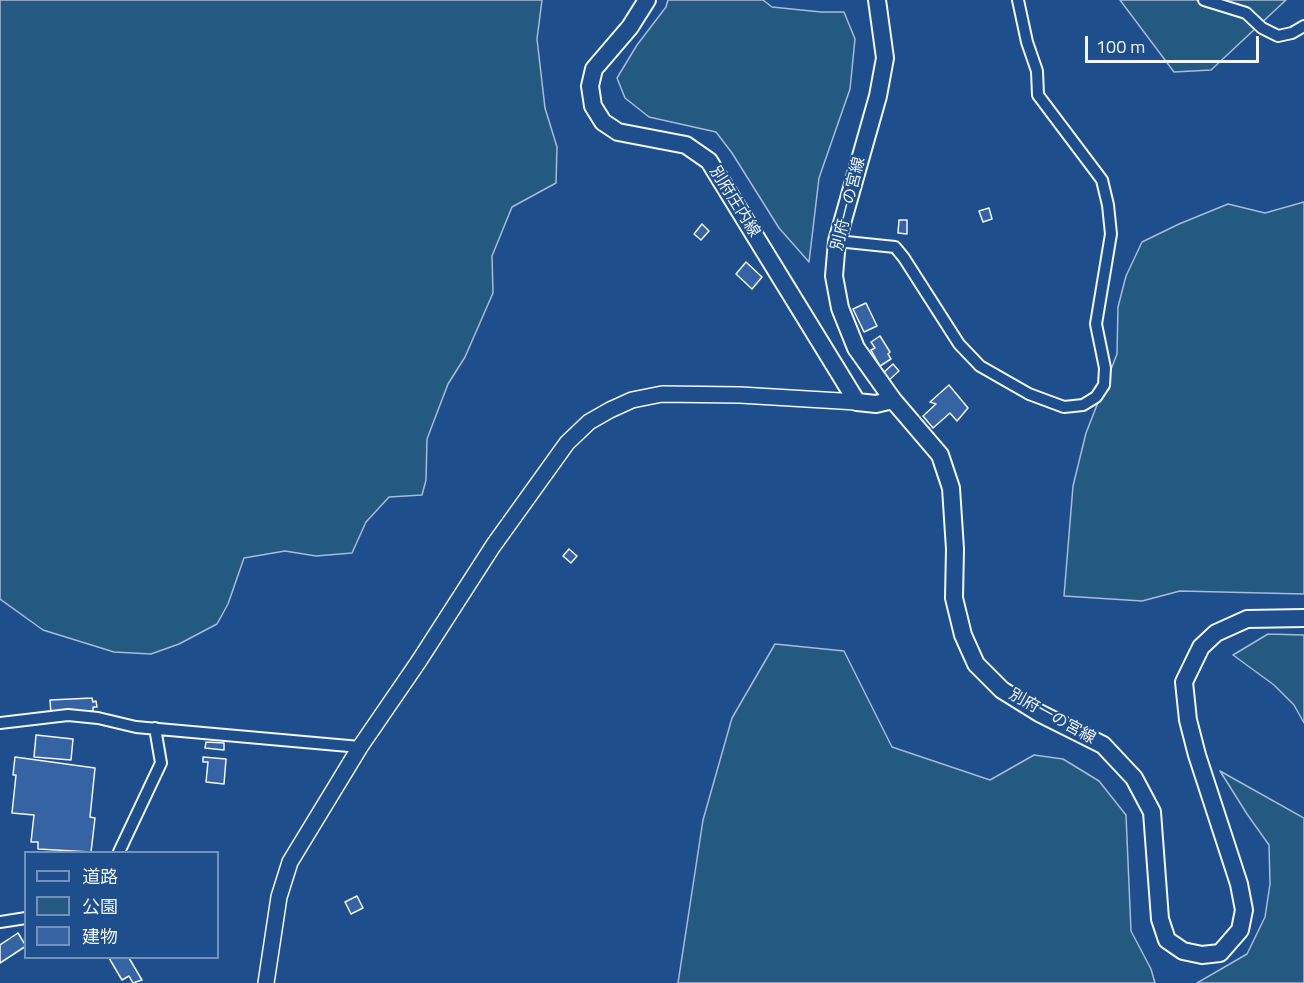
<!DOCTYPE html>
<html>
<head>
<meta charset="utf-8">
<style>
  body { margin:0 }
  #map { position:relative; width:1304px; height:983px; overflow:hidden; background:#1f4e8c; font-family:"Titillium Web","Noto Sans JP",sans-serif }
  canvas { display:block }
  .legend { position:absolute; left:24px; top:851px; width:195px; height:108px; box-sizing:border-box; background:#1f4e8c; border:2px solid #7391ba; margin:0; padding:8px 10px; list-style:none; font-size:18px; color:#f2f6ff }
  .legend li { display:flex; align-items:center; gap:12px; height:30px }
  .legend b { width:30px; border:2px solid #7391ba }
  .scale { position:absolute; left:1085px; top:36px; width:174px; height:27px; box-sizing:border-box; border:3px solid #f2f6ff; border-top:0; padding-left:8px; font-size:18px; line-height:21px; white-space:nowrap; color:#f2f6ff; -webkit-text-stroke:4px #1f4e8c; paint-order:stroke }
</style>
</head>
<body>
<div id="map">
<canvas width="1304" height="983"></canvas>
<ul class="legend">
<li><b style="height:8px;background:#1f4e8c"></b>道路</li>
<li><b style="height:16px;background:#245a82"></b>公園</li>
<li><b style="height:16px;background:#3563a3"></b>建物</li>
</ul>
<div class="scale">100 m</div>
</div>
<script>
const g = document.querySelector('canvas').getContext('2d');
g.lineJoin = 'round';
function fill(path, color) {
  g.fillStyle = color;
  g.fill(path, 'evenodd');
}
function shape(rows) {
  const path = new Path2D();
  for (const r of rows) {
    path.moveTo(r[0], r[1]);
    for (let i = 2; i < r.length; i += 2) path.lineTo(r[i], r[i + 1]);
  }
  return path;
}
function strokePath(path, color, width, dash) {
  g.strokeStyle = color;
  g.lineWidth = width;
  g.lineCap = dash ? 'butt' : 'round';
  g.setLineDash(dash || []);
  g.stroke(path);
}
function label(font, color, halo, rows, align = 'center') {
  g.font = font + ' "Titillium Web","Noto Sans JP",sans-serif';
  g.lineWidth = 4.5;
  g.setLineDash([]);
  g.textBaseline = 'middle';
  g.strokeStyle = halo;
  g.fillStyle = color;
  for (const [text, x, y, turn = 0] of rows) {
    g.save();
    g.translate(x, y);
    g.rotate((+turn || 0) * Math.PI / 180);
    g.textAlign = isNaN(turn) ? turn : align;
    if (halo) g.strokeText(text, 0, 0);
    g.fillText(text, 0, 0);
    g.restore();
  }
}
const green = shape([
  [0,0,542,0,537,39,545,108,557,147,556,183,512,207,492,256,493,293,465,357,448,384,427,439,426,480,422,495,389,497,366,522,352,553,316,556,285,551,244,558,228,604,217,624,179,644,151,654,114,652,43,630,0,599,0,0],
  [668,0,763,0,772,7,821,12,844,12,855,39,850,89,819,178,809,262,779,228,732,153,716,132,649,117,625,98,617,78,637,45,666,7,668,0],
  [1120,0,1286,0,1211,70,1174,72,1120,0],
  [1304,202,1304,594,1180,591,1142,601,1064,596,1073,486,1086,433,1117,354,1118,307,1126,276,1142,242,1179,224,1228,204,1265,213,1304,202],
  [1268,634,1304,635,1304,723,1294,705,1274,685,1233,655,1268,634],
  [775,644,844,651,892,747,990,780,1034,755,1063,759,1099,781,1126,815,1131,931,1151,969,1155,983,678,983,703,820,732,718,775,644],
  [1220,771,1304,818,1304,983,1197,983,1247,954,1265,917,1270,884,1269,845,1247,814,1220,771]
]);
fill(green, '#245a82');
strokePath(green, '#a8bbd7', 1.5);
const building = shape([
  [989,208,992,219,983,222,979,211,989,208],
  [899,220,907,220,907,234,898,233,899,220],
  [702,224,709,231,701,240,694,234,702,224],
  [746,262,762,277,752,289,736,274,746,262],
  [866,303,877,326,864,332,853,309,866,303],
  [880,336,890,352,888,354,891,359,880,366,871,350,875,348,871,342,880,336],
  [893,364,899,371,888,381,882,374,893,364],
  [949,385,968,408,957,421,950,413,933,428,923,416,936,404,930,402,949,385],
  [569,549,577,556,571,563,563,556,569,549],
  [92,698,93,702,96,701,97,707,93,707,93,711,51,714,50,700,92,698],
  [36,735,73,739,71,760,34,757,36,735],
  [206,742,224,743,224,750,205,748,206,742],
  [15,757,95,768,90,817,95,818,91,852,38,849,38,842,31,842,34,815,12,813,16,775,13,775,15,757],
  [203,757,226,759,224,784,206,782,208,762,203,762,203,757],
  [357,896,363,908,351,914,345,902,357,896],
  [18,933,26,946,0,963,0,945,18,933],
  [109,958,129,958,142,980,133,983,129,976,122,980,109,958]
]);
fill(building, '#3563a3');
strokePath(building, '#f2f6ff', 1.5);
const street = shape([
  [1204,0,1246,13,1262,28,1278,36,1292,33,1304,26],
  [837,241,895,247,904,258,959,344,980,366,1029,394,1064,407,1083,405,1096,397,1104,385,1105,368,1096,324,1111,234,1108,205,1102,180,1038,95,1037,71,1027,42,1018,0],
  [0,723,68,715,98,718,136,727,360,747],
  [119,852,161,763,155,728],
  [0,922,26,918]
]);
const secondary = shape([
  [266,983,279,897,290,862,360,747,419,661,493,546,567,443,589,422,610,410,632,400,662,394,740,395,857,402]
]);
const primary = shape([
  [647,0,630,27,594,69,590,86,593,106,603,122,618,132,686,145,709,161,857,402,876,404,893,400],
  [877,0,885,58,878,96,837,241,834,276,840,308,856,348,893,400,940,455,951,488,955,549,954,598,963,635,976,664,1002,690,1039,713,1103,745,1134,778,1152,812,1160,919,1167,940,1183,951,1202,955,1220,953,1240,930,1244,910,1239,884,1197,755,1188,720,1184,682,1201,647,1216,633,1247,619,1304,618]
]);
strokePath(street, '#f2f6ff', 14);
strokePath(secondary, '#f2f6ff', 18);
strokePath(primary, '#f2f6ff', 20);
strokePath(street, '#1f4e8c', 10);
strokePath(secondary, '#1f4e8c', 15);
strokePath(primary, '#1f4e8c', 16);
label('16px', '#f2f6ff', '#1f4e8c', [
  ["別府庄内線",734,202,58],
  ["別府一の宮線",849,204,-76],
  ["別府一の宮線",1052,717,29]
]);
</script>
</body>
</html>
